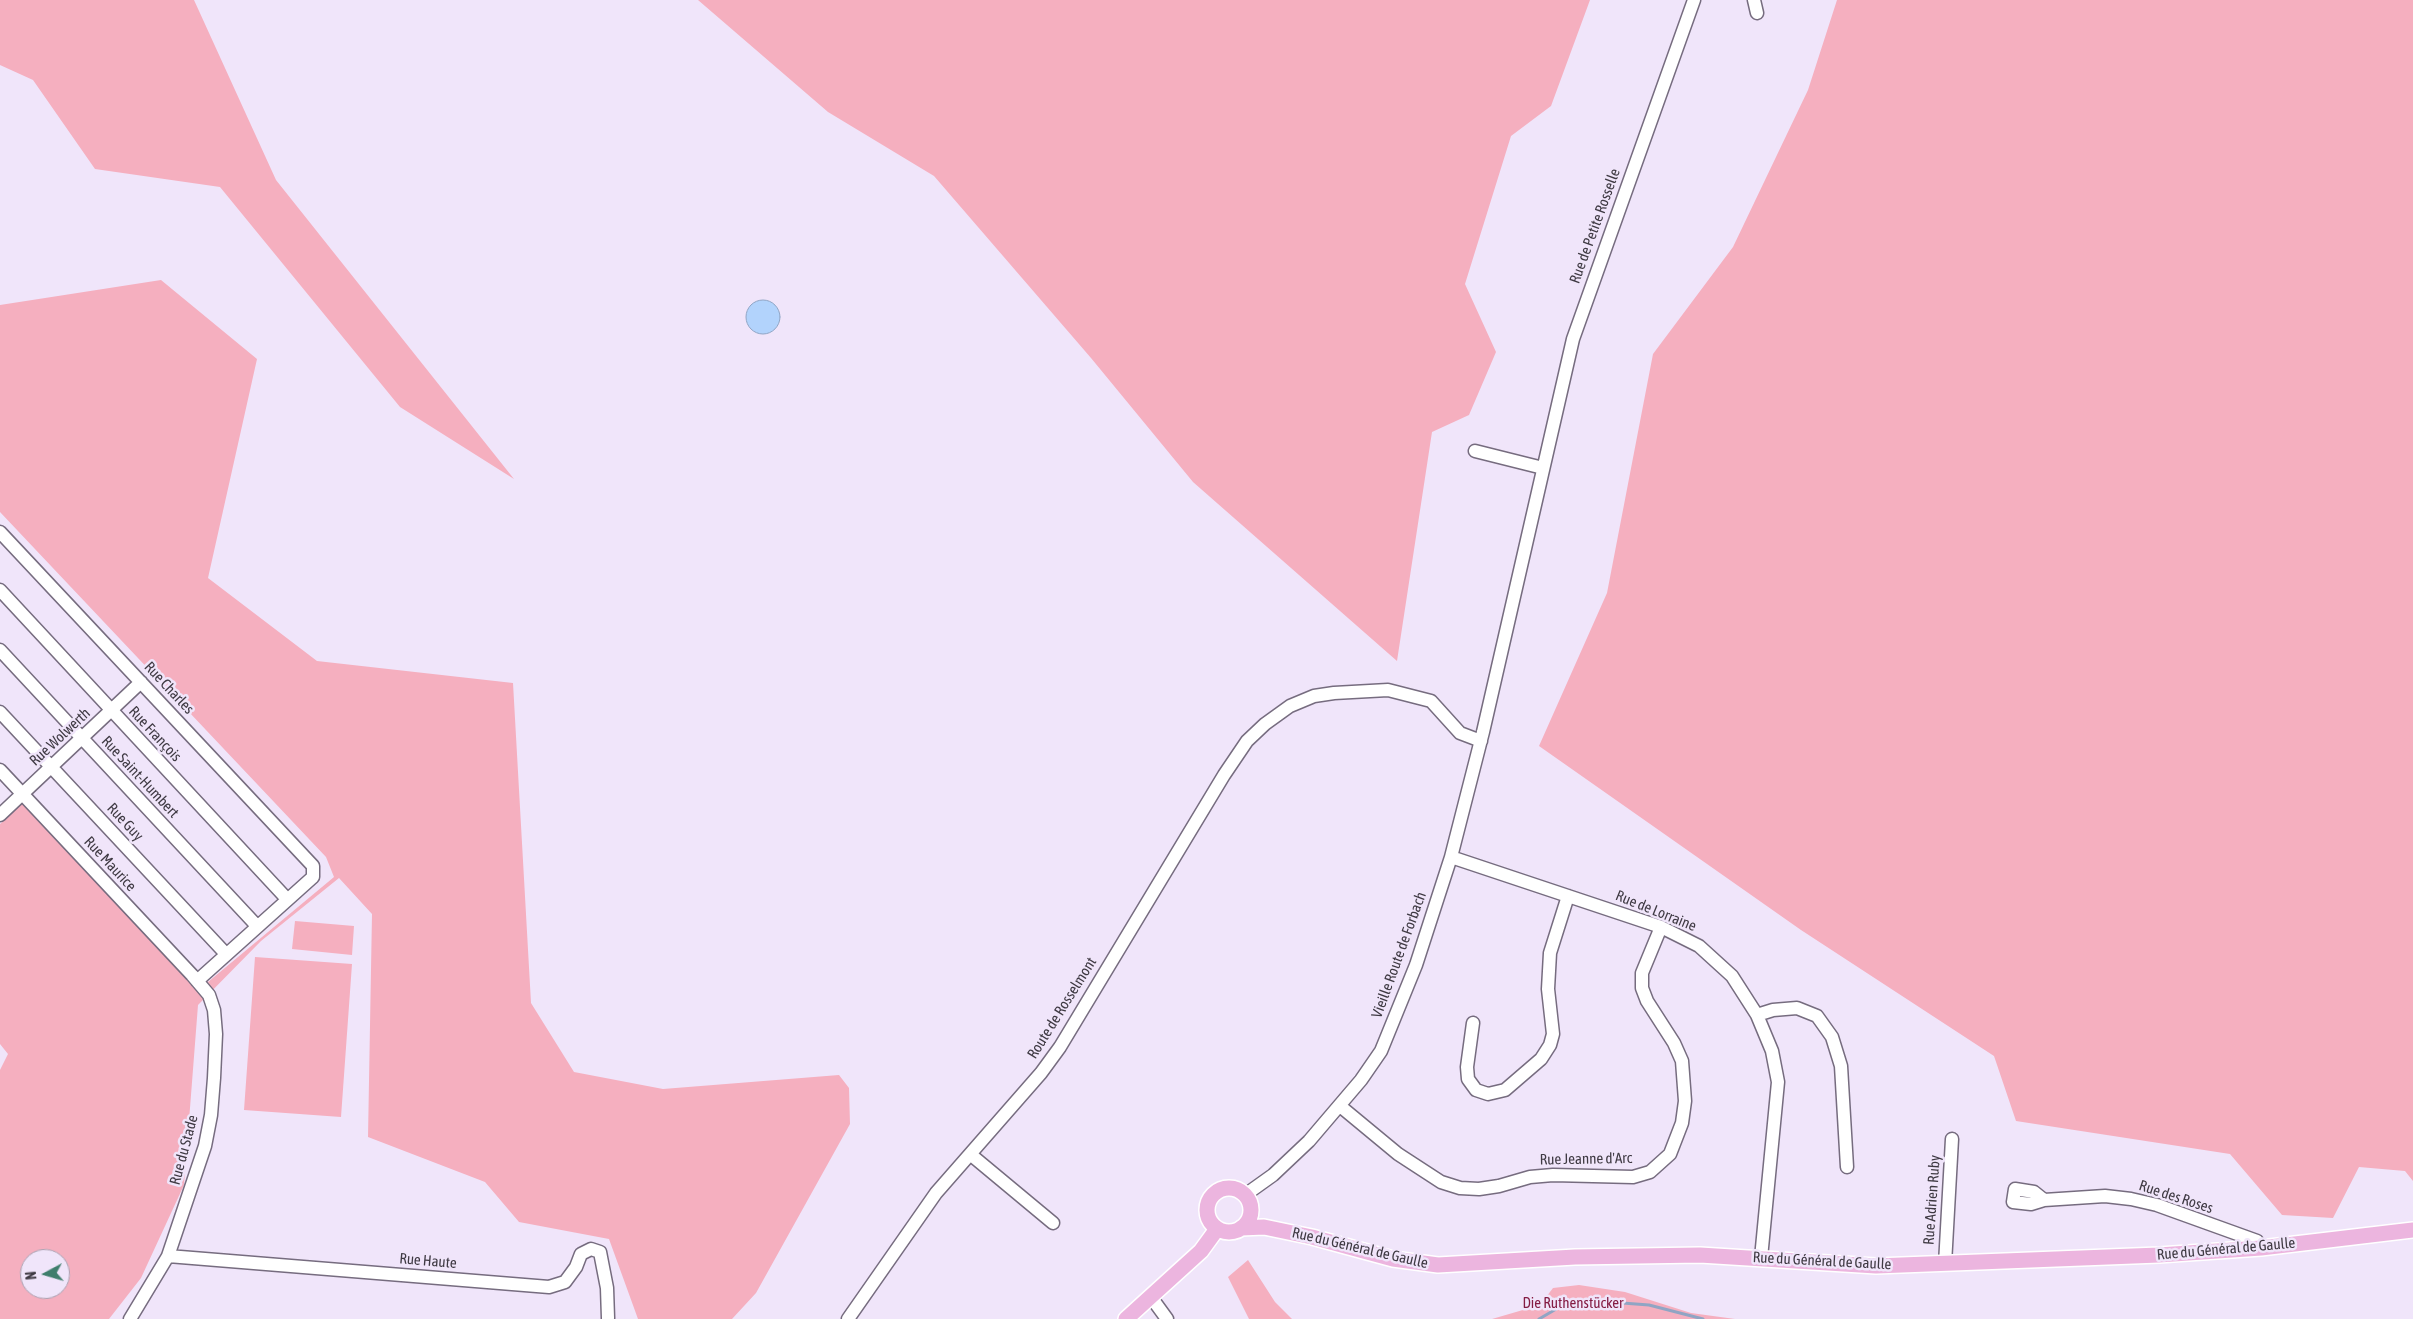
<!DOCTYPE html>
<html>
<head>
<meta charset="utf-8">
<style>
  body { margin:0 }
  #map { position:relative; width:2413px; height:1319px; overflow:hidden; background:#f0e5fa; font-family:"Asap Condensed",sans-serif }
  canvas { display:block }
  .north { position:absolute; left:20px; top:1249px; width:50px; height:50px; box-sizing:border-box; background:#f0e5fa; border:1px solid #a9a1b1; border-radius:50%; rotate:264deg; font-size:14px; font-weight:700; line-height:20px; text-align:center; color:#3f3a43 }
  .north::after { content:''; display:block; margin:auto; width:18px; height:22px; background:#3f7e6c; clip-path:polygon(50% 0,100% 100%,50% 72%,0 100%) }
</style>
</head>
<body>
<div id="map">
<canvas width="2413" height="1319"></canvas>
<div class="north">N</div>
</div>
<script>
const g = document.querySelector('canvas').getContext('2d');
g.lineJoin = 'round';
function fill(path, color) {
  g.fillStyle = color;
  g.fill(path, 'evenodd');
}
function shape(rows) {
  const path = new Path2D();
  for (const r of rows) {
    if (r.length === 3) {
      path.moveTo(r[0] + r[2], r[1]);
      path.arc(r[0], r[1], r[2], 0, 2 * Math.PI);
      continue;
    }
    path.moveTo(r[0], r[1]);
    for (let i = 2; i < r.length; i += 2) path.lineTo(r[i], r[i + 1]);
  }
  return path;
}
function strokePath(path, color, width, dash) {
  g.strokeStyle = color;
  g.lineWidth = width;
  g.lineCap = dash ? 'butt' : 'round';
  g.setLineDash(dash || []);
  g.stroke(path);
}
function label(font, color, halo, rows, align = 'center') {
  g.font = font + ' "Asap Condensed",sans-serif';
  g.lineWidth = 5;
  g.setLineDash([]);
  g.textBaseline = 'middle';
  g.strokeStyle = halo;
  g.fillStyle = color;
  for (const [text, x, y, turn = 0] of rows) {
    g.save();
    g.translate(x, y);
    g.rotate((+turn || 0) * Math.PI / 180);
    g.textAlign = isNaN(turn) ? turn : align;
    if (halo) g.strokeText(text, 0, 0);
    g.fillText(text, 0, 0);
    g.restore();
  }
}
fill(shape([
  [0,0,194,0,276,180,514,479,400,407,220,187,95,169,33,80,0,65],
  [698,0,1590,0,1551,106,1511,136,1465,284,1496,352,1469,415,1432,432,1397,661,1193,482,1091,358,934,176,828,112],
  [1837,0,2413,0,2413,1181,2405,1171,2359,1167,2333,1218,2282,1215,2230,1154,2016,1121,1994,1056,1801,930,1539,746,1607,593,1653,354,1733,247,1808,90],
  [161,280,257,359,208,578,317,661,513,683,531,1003,574,1072,663,1089,839,1075,849,1088,850,1124,756,1293,732,1319,638,1319,609,1239,519,1222,485,1182,368,1137,372,914,339,878,261,941,198,1005,184,1185,141,1278,109,1319,0,1319,0,1070,8,1054,0,1044,0,824,23,802,164,936,208,982,334,877,326,857,0,512,0,305],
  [30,1259,60,1259,60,1289,30,1289],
  [295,921,354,926,352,955,292,949],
  [255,957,352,964,341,1117,244,1110],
  [1248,1260,1275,1302,1292,1319,1249,1319,1228,1277],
  [1579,1285,1625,1292,1691,1313,1735,1319,1492,1319,1540,1305,1553,1288]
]), '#f5afbf');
const water = shape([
  [763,317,17]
]);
fill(water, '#b2d3fc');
strokePath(water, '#90a5c4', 1);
strokePath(shape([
  [1539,1319,1563,1305,1609,1302,1649,1305,1703,1319]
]), '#90a5c4', 3);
const minor = shape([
  [1754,0,1757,13],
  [1475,451,1543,468],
  [0,532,313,866,313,877,197,981],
  [0,590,287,899],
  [0,650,257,926],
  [0,712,226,954],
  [0,770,192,975,209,995,214,1010,216,1034,214,1078,211,1115,205,1146,168,1256,130,1319],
  [0,815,141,682],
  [1451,857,1661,927,1699,946,1732,976,1757,1015,1772,1051,1778,1082,1761,1258],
  [1757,1015,1773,1010,1797,1008,1817,1016,1832,1037,1841,1066,1847,1167],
  [1473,1023,1467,1067,1468,1079,1476,1090,1488,1094,1505,1090,1541,1059,1550,1045,1553,1034,1548,989,1550,953,1568,896],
  [1340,1106,1398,1154,1441,1182,1460,1188,1479,1189,1499,1186,1530,1177,1553,1175,1633,1177,1650,1172,1670,1154,1682,1123,1685,1101,1682,1061,1674,1043,1647,1001,1642,988,1642,973,1661,927],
  [970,1154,1053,1223],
  [1245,1195,1273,1175,1309,1141,1361,1080,1381,1051,1416,965,1451,857,1483,732,1573,339,1694,0],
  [2044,1200,2034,1192,2015,1189,2013,1202,2031,1204,2044,1200,2105,1196,2131,1199,2157,1205,2257,1241,2261,1248],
  [168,1256,549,1287,565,1282,576,1267,581,1254,591,1249,600,1252,607,1288,608,1318],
  [1945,1264,1952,1139],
  [1151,1297,1167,1319],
  [848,1319,936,1193,1041,1073,1060,1047,1224,775,1247,741,1265,724,1290,706,1314,696,1334,693,1388,690,1431,701,1460,733,1481,741]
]);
const major = shape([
  [1229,1210,22],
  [1241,1228,1264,1227,1312,1237,1393,1259,1438,1265,1575,1257,1700,1255,1876,1266,2159,1255,2261,1248,2413,1230],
  [1126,1319,1201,1251,1217,1229]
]);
strokePath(minor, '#766c7f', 15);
strokePath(major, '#fff', 18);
strokePath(minor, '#fff', 12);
strokePath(major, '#ecb5df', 15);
label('15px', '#3f3a43', '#f0e5fa', [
  ["Rue de Petite Rosselle",1595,226,-70],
  ["Rue Charles",169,688,47],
  ["Rue François",155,734,47],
  ["Rue Wolwerth",60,737,-43],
  ["Rue Saint-Humbert",140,777,47],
  ["Rue Guy",125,822,47],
  ["Rue Maurice",110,864,47],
  ["Rue de Lorraine",1656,911,22],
  ["Vieille Route de Forbach",1399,955,-70],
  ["Route de Rosselmont",1062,1008,-58],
  ["Rue du Stade",184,1150,-75],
  ["Rue Jeanne d'Arc",1586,1159,-1],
  ["Rue des Roses",2176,1197,18],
  ["Rue Adrien Ruby",1932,1200,-86],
  ["Rue du Général de Gaulle",1360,1248,13],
  ["Rue du Général de Gaulle",2226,1249,-5],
  ["Rue Haute",428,1261,5],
  ["Rue du Général de Gaulle",1822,1261,3]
]);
label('15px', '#841c43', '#f0e5fa', [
  ["Die Ruthenstücker",1573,1303]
]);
</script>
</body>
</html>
